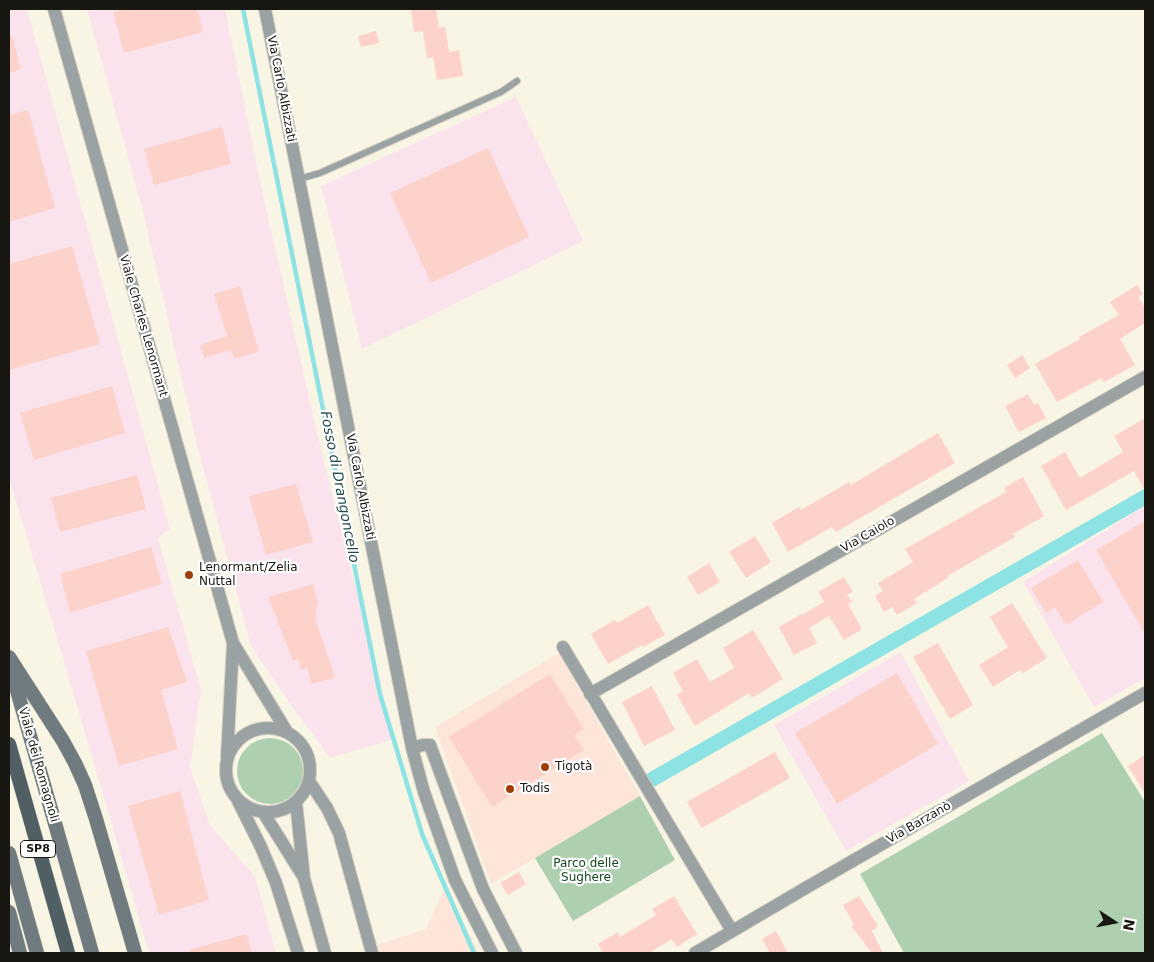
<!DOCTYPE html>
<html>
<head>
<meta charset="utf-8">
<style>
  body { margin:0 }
  #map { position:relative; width:1154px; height:962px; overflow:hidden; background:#f8f5e4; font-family:"DejaVu Sans",sans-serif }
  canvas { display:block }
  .frame { position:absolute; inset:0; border:10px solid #181711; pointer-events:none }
  .north { position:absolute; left:1089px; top:897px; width:50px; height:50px; -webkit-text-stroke:4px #fff; paint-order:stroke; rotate:101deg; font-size:14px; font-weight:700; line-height:20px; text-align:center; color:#181711 }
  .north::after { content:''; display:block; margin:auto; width:18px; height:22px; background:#181711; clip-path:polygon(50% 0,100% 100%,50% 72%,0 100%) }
</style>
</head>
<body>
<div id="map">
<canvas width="1154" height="962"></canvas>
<div class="frame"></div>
<div class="north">N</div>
</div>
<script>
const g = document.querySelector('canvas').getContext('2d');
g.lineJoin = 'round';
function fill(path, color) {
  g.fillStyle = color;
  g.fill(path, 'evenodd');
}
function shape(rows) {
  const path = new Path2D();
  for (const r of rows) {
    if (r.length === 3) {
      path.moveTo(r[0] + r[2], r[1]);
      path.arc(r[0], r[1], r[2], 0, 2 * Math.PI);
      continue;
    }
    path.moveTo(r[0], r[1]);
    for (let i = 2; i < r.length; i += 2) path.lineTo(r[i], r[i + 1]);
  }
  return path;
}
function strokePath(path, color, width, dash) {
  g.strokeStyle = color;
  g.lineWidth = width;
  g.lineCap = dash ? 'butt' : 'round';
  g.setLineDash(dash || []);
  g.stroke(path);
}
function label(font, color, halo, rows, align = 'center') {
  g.font = font + ' "DejaVu Sans",sans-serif';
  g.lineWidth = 4.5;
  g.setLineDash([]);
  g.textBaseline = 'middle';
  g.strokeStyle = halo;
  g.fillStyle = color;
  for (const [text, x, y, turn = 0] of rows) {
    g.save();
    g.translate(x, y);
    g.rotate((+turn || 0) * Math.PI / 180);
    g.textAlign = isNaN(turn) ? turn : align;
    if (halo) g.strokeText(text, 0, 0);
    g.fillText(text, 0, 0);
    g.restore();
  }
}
fill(shape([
  [559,653,640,796,491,884,435,727],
  [445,887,479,953,372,953,371,947,426,929]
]), '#fde5da');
fill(shape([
  [9,9,27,9,170,529,158,538,201,690,190,768,210,825,255,877,276,953,149,953,99,780,9,477],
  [87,9,225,9,259,177,319,442,394,739,330,758,284,695,251,646,197,445,143,211],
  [516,97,583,241,362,349,321,186],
  [1143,507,1145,512,1145,678,1094,707,1023,582],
  [901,652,969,781,846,851,774,725]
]), '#fbe3ed');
fill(shape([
  [1102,733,1145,802,1145,953,904,953,860,874],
  [270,771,33],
  [640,796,675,860,573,921,535,858]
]), '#afcfb1');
strokePath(shape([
  [243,9,380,694,422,834,474,953]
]), '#8de3e3', 4.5);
strokePath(shape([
  [651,780,1145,497]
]), '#8de3e3', 15);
fill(shape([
  [126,9,197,9,203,32,124,53,113,12],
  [411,9,436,9,439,28,445,27,449,52,459,50,463,76,437,80,433,57,427,58,423,31,414,32],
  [376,31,379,43,361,47,358,36],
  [9,36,12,36,21,69,9,73],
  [28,110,55,208,9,222,9,115],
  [222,127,231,164,154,185,144,149],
  [488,148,529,237,431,283,390,193],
  [72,246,100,344,9,370,9,264],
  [1137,285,1143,294,1138,297,1145,307,1145,323,1120,339,1135,365,1104,382,1101,378,1057,402,1035,364,1080,339,1079,337,1119,315,1110,302],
  [240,286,259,352,234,359,231,350,204,358,200,345,227,336,214,294],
  [1022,355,1030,368,1015,378,1007,365],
  [112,386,125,433,34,460,20,413],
  [1028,394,1034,405,1038,403,1046,418,1019,432,1005,406],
  [1145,418,1145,491,1134,471,1066,510,1041,466,1065,452,1080,478,1123,452,1114,436],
  [938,433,955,463,836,532,832,527,788,552,772,523,799,507,801,510,849,482,851,485],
  [137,475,146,509,60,532,51,498],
  [1023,477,1044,516,1013,534,1015,537,947,576,948,578,914,599,917,603,897,615,892,607,884,612,875,596,883,591,878,583,913,562,905,549,1006,492,1004,488],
  [296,484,313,542,266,555,249,496],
  [1145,521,1145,634,1096,550],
  [755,536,771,562,746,578,729,552],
  [151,547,162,584,70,613,60,574],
  [1078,560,1103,602,1066,625,1055,607,1046,613,1031,588],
  [709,563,720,582,698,595,687,577],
  [844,577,853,592,847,595,852,602,848,604,862,629,844,640,829,616,809,628,817,643,794,655,779,627,801,614,802,615,824,602,818,592],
  [313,584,318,602,315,618,335,678,311,684,307,668,301,670,298,659,293,661,268,597],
  [1012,603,1047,658,1023,673,1020,670,993,687,979,665,1008,647,990,617],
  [648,605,665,635,643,647,642,645,608,664,591,634,615,620,617,623],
  [168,627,187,682,161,690,178,749,119,766,86,651],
  [753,630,783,679,752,698,749,693,695,726,677,695,683,691,673,673,697,659,710,682,734,668,723,648],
  [938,643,973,705,950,719,913,657],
  [897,673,938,744,837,804,795,733],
  [550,674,584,729,574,735,584,750,492,807,449,737],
  [652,686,675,730,644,746,622,702],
  [775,752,790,778,702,828,687,802],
  [1145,755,1145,793,1128,766],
  [180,791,209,900,159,915,128,806],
  [519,872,526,884,508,895,500,883],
  [674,896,697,934,677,947,672,939,649,953,603,953,598,944,618,932,620,937,656,915,652,909],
  [859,896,878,926,872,931,883,953,872,953,851,926,854,924,843,905],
  [776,931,788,953,770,953,762,939],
  [246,934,252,953,190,953,189,950]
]), '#fdd2ca');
const service = shape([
  [299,179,320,173,501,92,517,81]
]);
const minor = shape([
  [54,9,233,643,287,732],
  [265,9,412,748,424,792,455,880,492,953],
  [563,647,732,931],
  [590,694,1145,377],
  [268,770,42],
  [412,748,423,745,430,745,483,889,516,953],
  [227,757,233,643],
  [309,781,327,808,339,833,372,953],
  [238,801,261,847,276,883,298,953],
  [296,802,304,878,325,953],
  [263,812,303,876],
  [695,953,809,886,1145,693]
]);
const secondary = shape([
  [9,657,63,741,75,763,85,785,96,819,135,953],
  [10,666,92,953],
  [9,853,37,953],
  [9,912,20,953]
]);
const primary = shape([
  [9,744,68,953]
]);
strokePath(service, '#d4d1c2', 8);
strokePath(minor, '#d4d1c2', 14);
strokePath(secondary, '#d4d1c2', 15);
strokePath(primary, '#d4d1c2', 15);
strokePath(service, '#9aa2a4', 6);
strokePath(minor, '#9aa2a4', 12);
strokePath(secondary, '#6f7b7e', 14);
strokePath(primary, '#505f63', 14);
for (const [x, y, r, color] of [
  [189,575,5,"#a03c05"],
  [545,767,5,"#a03c05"],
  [510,789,5,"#a03c05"]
]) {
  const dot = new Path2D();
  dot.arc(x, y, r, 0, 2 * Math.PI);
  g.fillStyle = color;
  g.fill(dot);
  strokePath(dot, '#fff', 2);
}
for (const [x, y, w] of [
  [38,849,35]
]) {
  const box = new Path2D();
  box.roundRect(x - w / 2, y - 8.5, w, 17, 4);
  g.fillStyle = '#fff';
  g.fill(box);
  strokePath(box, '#181711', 1);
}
label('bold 11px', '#181711', null, [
  ["SP8",38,849]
]);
label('12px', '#181711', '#fff', [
  ["Via Carlo Albizzati",281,89,79],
  ["Viale Charles Lenormant",143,326,74],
  ["Via Carlo Albizzati",360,487,79],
  ["Via Caiolo",868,535,-30],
  ["Viale dei Romagnoli",38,765,74],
  ["Via Barzanò",919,823,-30]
]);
label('12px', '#181711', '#fff', [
  ["Lenormant/Zelia",199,568],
  ["Nuttal",199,582],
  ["Tigotà",555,767],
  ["Todis",520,789]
], 'left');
label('12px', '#13481d', '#fff', [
  ["Parco delle",586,864],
  ["Sughere",586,878]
]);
label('italic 14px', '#224a4a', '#fff', [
  ["Fosso di Drangoncello",339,487,79]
]);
</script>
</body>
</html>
